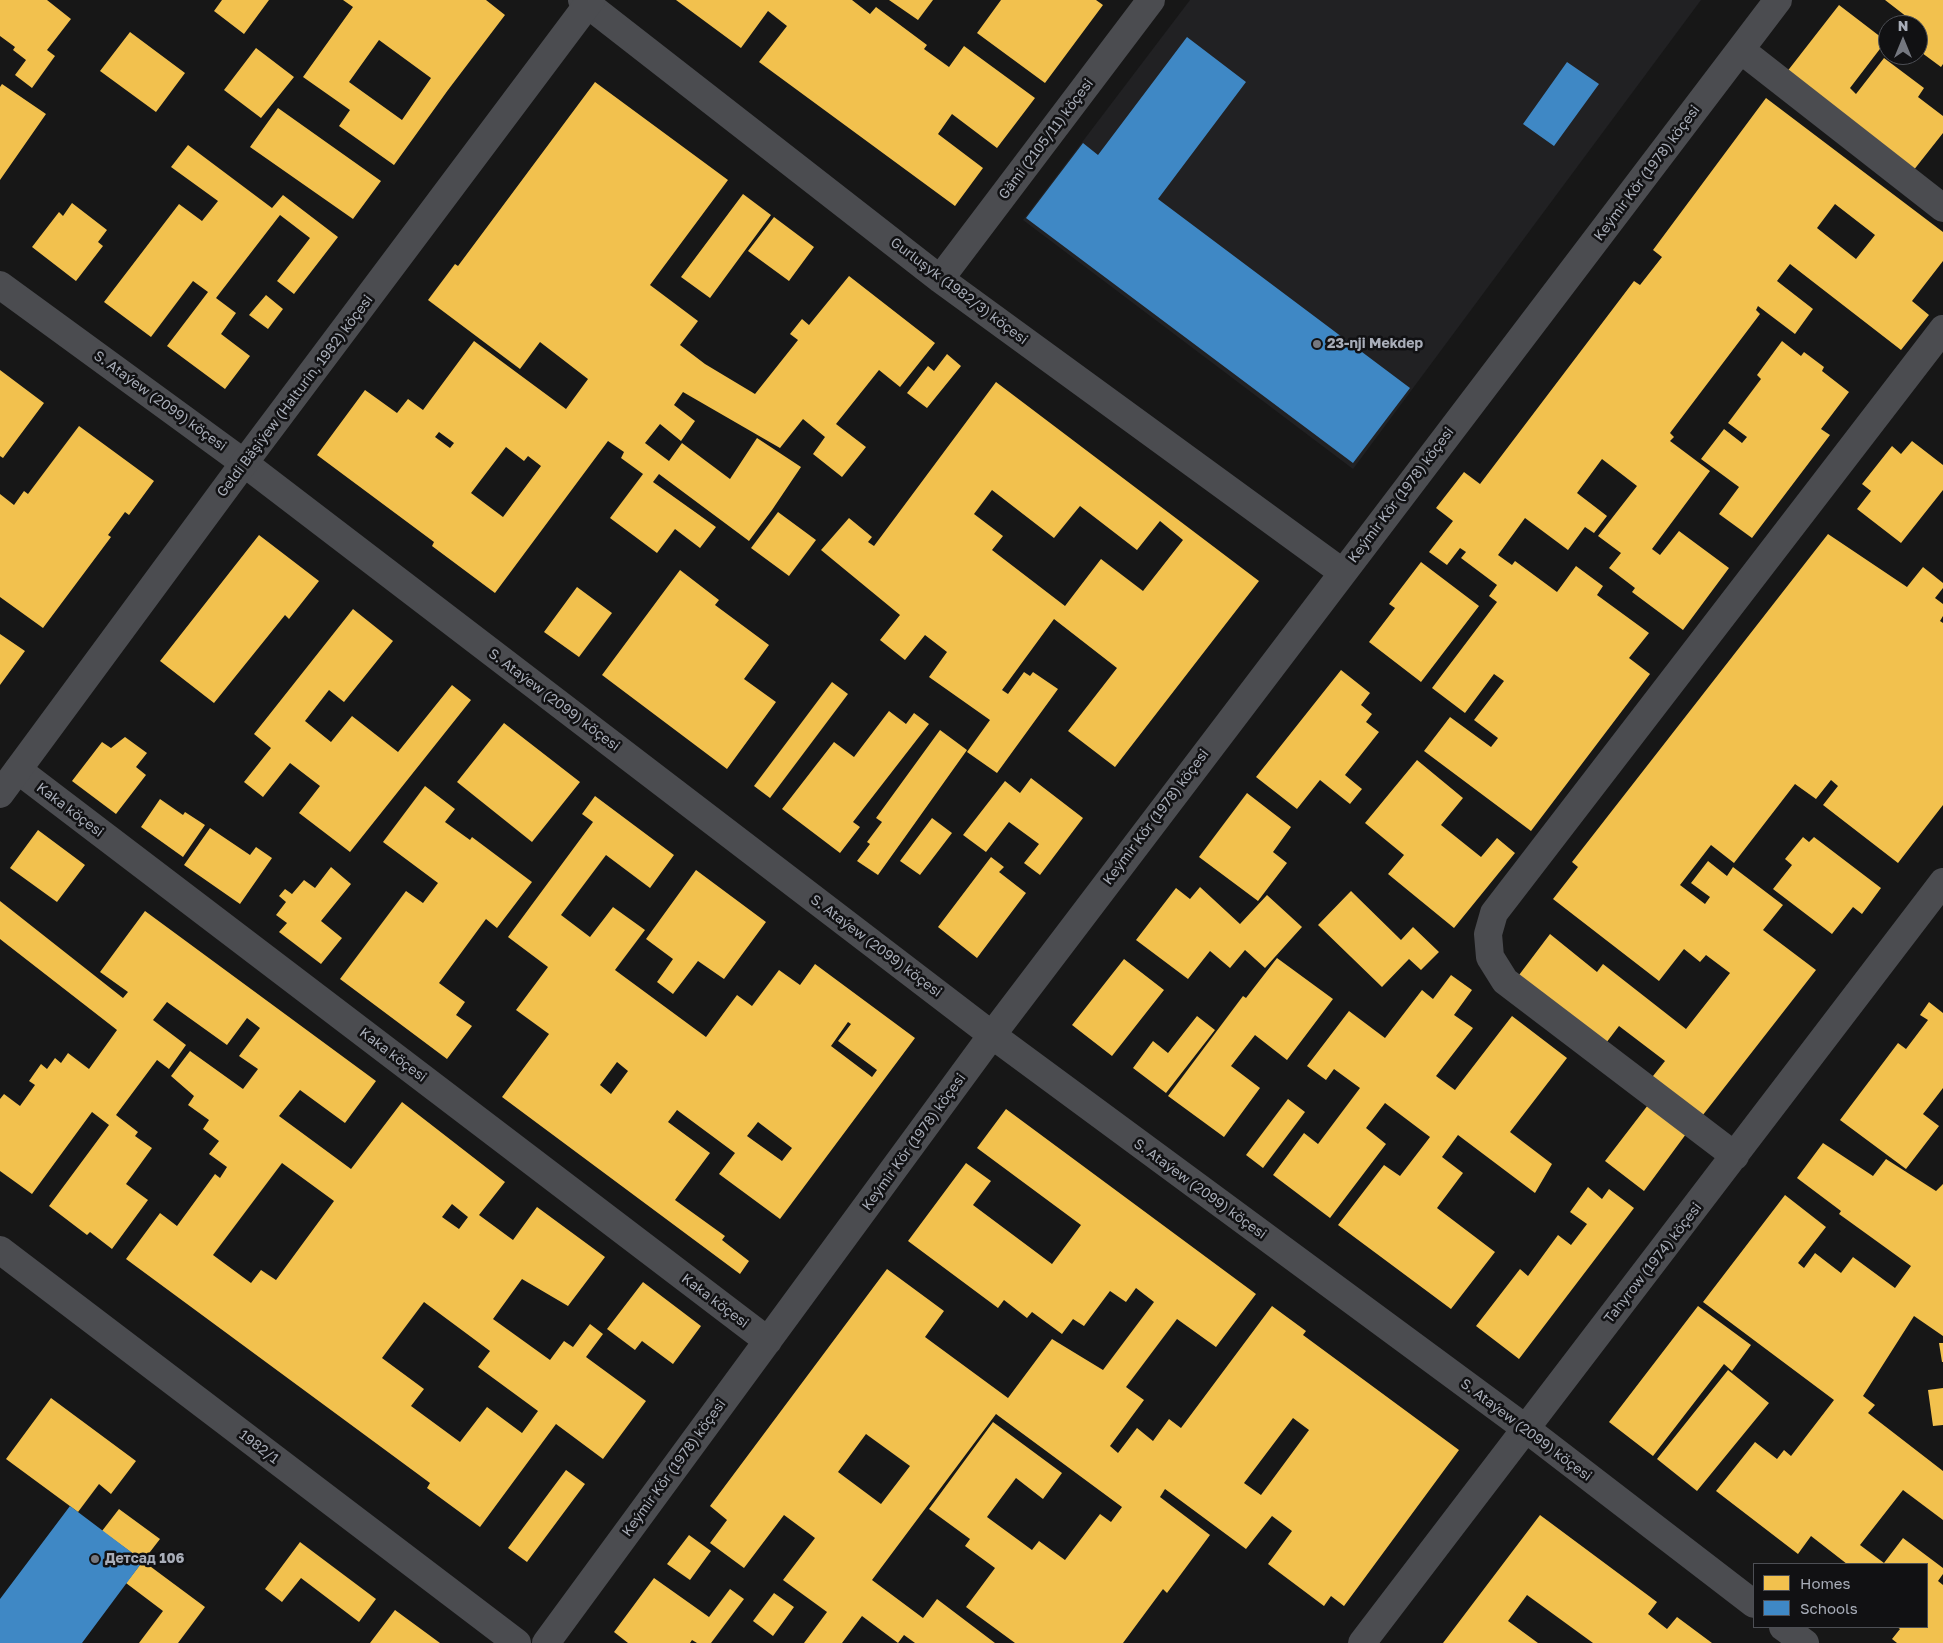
<!DOCTYPE html>
<html>
<head>
<meta charset="utf-8">
<style>
  body { margin:0 }
  #map { position:relative; width:1943px; height:1643px; overflow:hidden; background:#171717; font-family:"Golos Text",sans-serif }
  canvas { display:block }
  .legend { position:absolute; left:1753px; top:1563px; width:175px; height:65px; box-sizing:border-box; background:#111113; border:1px solid #4d4f55; margin:0; padding:6px 9px; list-style:none; font-size:15px; color:#a8adb8 }
  .legend li { display:flex; align-items:center; gap:10px; height:25px }
  .legend b { width:25px; border:1px solid #4d4f55 }
  .north { position:absolute; left:1878px; top:15px; width:50px; height:50px; box-sizing:border-box; background:#111113; border:1px solid #4d4f55; border-radius:50%; rotate:0deg; font-size:14px; font-weight:700; line-height:20px; text-align:center; color:#a8adb8 }
  .north::after { content:''; display:block; margin:auto; width:18px; height:22px; background:#757880; clip-path:polygon(50% 0,100% 100%,50% 72%,0 100%) }
</style>
</head>
<body>
<div id="map">
<canvas width="1943" height="1643"></canvas>
<ul class="legend">
<li><b style="height:14px;background:#f2c14e"></b>Homes</li>
<li><b style="height:14px;background:#3f88c5"></b>Schools</li>
</ul>
<div class="north">N</div>
</div>
<script>
const g = document.querySelector('canvas').getContext('2d');
g.lineJoin = 'round';
function fill(path, color) {
  g.fillStyle = color;
  g.fill(path, 'evenodd');
}
function shape(rows) {
  const path = new Path2D();
  for (const r of rows) {
    path.moveTo(r[0], r[1]);
    for (let i = 2; i < r.length; i += 2) path.lineTo(r[i], r[i + 1]);
  }
  return path;
}
function strokePath(path, color, width, dash) {
  g.strokeStyle = color;
  g.lineWidth = width;
  g.lineCap = dash ? 'butt' : 'round';
  g.setLineDash(dash || []);
  g.stroke(path);
}
function label(font, color, halo, rows, align = 'center') {
  g.font = font + ' "Golos Text",sans-serif';
  g.lineWidth = 5;
  g.setLineDash([]);
  g.textBaseline = 'middle';
  g.strokeStyle = halo;
  g.fillStyle = color;
  for (const [text, x, y, turn = 0] of rows) {
    g.save();
    g.translate(x, y);
    g.rotate((+turn || 0) * Math.PI / 180);
    g.textAlign = isNaN(turn) ? turn : align;
    if (halo) g.strokeText(text, 0, 0);
    g.fillText(text, 0, 0);
    g.restore();
  }
}
fill(shape([
  [1190,0,1701,0,1353,469,1023,220]
]), '#212123');
fill(shape([
  [0,0,47,0,71,19,47,50,55,56,32,88,15,75,26,60,13,50,15,47,0,36],
  [222,0,269,0,244,34,214,11],
  [343,0,486,0,505,15,448,90,394,165,339,126,350,110,303,77,353,7],
  [379,40,431,78,402,120,349,82],
  [676,0,852,0,870,14,876,7,927,45,924,49,949,67,964,46,1035,98,997,148,952,114,938,134,983,168,955,206,759,62,787,26,768,11,741,48],
  [889,0,933,0,918,20],
  [1001,0,1096,0,1103,5,1045,83,977,33],
  [1885,0,1943,0,1943,64,1941,67,1918,50,1918,25,1900,25,1907,17],
  [1839,5,1886,41,1850,88,1856,94,1884,58,1924,88,1918,97,1943,116,1943,133,1913,171,1786,73],
  [130,32,185,73,156,112,100,71],
  [256,48,294,77,261,118,224,90],
  [595,82,728,180,650,285,698,321,680,345,705,364,755,394,798,340,790,334,802,319,809,325,849,276,935,343,900,387,879,370,836,424,866,447,842,477,813,454,825,437,803,419,780,448,683,392,674,405,695,421,681,441,660,424,645,443,669,461,682,443,730,479,757,438,801,467,772,510,749,541,659,474,653,482,716,527,700,548,675,529,657,553,610,518,643,474,621,458,624,452,608,441,495,593,432,546,434,542,317,455,365,390,397,413,408,399,423,410,474,341,566,409,588,379,540,342,520,369,428,300,455,264,458,266],
  [439,432,454,443,450,448,435,437],
  [506,447,524,461,528,456,541,466,503,517,471,493],
  [2,84,46,114,0,180,0,87],
  [1766,98,1943,232,1943,261,1912,301,1929,315,1901,350,1790,264,1777,281,1813,309,1795,334,1758,306,1756,310,1760,314,1670,433,1674,437,1670,441,1710,471,1652,549,1660,555,1679,531,1729,568,1683,630,1632,592,1635,588,1609,568,1621,553,1598,536,1637,486,1602,459,1577,493,1607,516,1594,533,1585,527,1568,550,1525,518,1498,555,1512,565,1515,561,1557,592,1576,566,1603,586,1597,595,1649,633,1629,658,1650,674,1531,831,1424,751,1450,717,1491,747,1498,738,1474,720,1504,681,1494,674,1465,713,1432,688,1497,602,1489,596,1497,585,1461,558,1466,552,1460,548,1447,565,1429,552,1453,521,1436,508,1464,472,1480,484,1634,281,1640,285,1662,257,1653,250],
  [1835,204,1875,235,1856,259,1817,228],
  [278,108,381,181,353,219,250,147],
  [188,145,272,208,283,195,338,237,294,294,277,281,310,238,280,215,216,298,236,313,221,334,250,356,225,389,167,346,208,292,193,281,151,337,104,302,179,204,202,221,218,201,171,167],
  [743,194,771,215,710,298,681,277],
  [72,203,107,230,98,242,103,246,76,281,32,247,59,212,63,216],
  [774,217,814,247,789,281,748,251],
  [266,295,283,309,268,329,249,315],
  [1782,341,1801,356,1804,352,1824,367,1822,371,1849,392,1821,429,1830,435,1752,538,1719,514,1739,487,1701,459,1724,429,1742,443,1747,437,1728,423,1761,379,1757,375],
  [947,354,961,366,927,408,907,393,928,366,934,371],
  [0,370,44,403,3,458,0,456],
  [996,382,1259,581,1115,767,1068,731,1117,668,1054,619,1002,690,1008,694,1024,672,1030,676,1033,672,1058,689,997,773,967,752,990,720,929,677,947,652,925,635,905,660,880,640,900,615,821,550,849,518,872,537,868,542,874,546],
  [992,490,1054,538,1080,506,1137,550,1160,521,1183,540,1143,591,1101,559,1065,606,992,550,1003,536,974,514],
  [79,426,154,481,129,515,125,512,108,535,111,537,43,628,0,597,0,494,14,505,24,491,28,494],
  [1912,441,1943,465,1943,490,1901,543,1857,509,1871,491,1862,484,1892,446,1901,454],
  [778,512,816,540,789,576,751,548],
  [1828,534,1907,587,1923,567,1943,583,1943,588,1935,598,1943,604,1943,616,1940,621,1943,623,1943,805,1898,863,1823,805,1838,786,1831,780,1816,799,1795,784,1734,863,1711,845,1680,885,1705,904,1710,897,1691,883,1708,861,1727,876,1733,867,1783,905,1763,930,1816,970,1699,1120,1649,1081,1665,1061,1619,1026,1603,1047,1516,979,1550,934,1597,972,1603,964,1686,1029,1730,973,1706,955,1700,962,1684,949,1659,981,1553,899,1578,867,1572,862],
  [259,535,319,581,289,619,285,615,214,703,160,661],
  [1421,562,1479,606,1421,682,1369,642,1395,608,1389,604],
  [680,570,719,600,715,605,769,645,744,679,776,702,727,769,602,675],
  [577,587,612,613,579,657,544,632],
  [353,609,393,641,344,702,329,690,305,721,331,742,352,716,398,752,452,685,471,700,350,852,299,813,320,786,290,763,263,797,244,782,271,748,254,734],
  [0,634,25,651,0,685],
  [1341,670,1370,693,1361,705,1372,714,1366,722,1379,732,1345,775,1362,789,1350,804,1320,780,1297,809,1256,777],
  [832,682,848,694,770,798,754,786],
  [889,711,906,724,914,713,929,724,853,822,860,827,840,853,782,809,834,742,854,757],
  [504,723,580,782,532,842,457,782],
  [940,730,967,750,878,875,857,861,870,844,867,842,882,822,876,818],
  [125,737,147,753,136,767,146,775,116,814,72,781,102,742,111,748],
  [1417,760,1463,798,1441,825,1481,857,1497,838,1515,853,1454,928,1388,874,1404,855,1365,823],
  [1031,778,1083,818,1040,875,1024,863,1039,844,1009,822,986,852,963,835,1005,781,1020,793],
  [425,786,455,809,445,822,470,840,472,837,532,882,497,928,486,919,439,983,465,1002,456,1015,472,1026,447,1059,340,979,406,891,423,903,438,883,383,842],
  [1247,793,1291,827,1273,852,1287,863,1258,901,1199,857],
  [595,796,674,855,650,888,606,855,561,915,590,937,613,907,645,930,615,970,706,1037,737,995,752,1006,779,970,800,985,815,964,915,1038,780,1219,719,1174,735,1153,677,1110,668,1122,710,1153,675,1200,725,1236,722,1240,749,1261,740,1274,502,1097,549,1034,516,1010,548,967,508,937,593,822,582,814],
  [848,1022,851,1024,838,1041,877,1070,872,1077,831,1046],
  [617,1062,628,1071,611,1094,600,1085],
  [758,1122,792,1148,782,1161,747,1136],
  [160,799,183,815,185,812,205,825,183,857,141,827],
  [932,818,952,833,920,875,900,861],
  [210,828,250,855,256,847,272,858,240,904,184,865],
  [38,830,85,865,57,902,10,868],
  [1803,837,1809,842,1814,837,1881,888,1862,914,1853,907,1832,934,1773,889,1792,865,1785,859],
  [991,857,1004,867,999,872,1026,893,977,958,938,927],
  [331,867,351,884,321,921,342,938,321,964,279,932,287,923,276,915,286,902,279,896,285,889,292,894,304,880,315,888],
  [696,870,766,922,724,979,698,961,673,994,657,982,673,959,646,939],
  [1200,887,1240,924,1267,895,1302,927,1265,968,1245,950,1230,968,1210,951,1188,979,1136,940,1176,888,1190,899],
  [1351,891,1401,940,1413,927,1439,952,1421,970,1409,959,1382,987,1318,925],
  [0,901,123,998,128,992,100,972,145,911,376,1081,345,1123,300,1090,279,1116,351,1169,402,1102,505,1182,479,1215,513,1240,537,1207,605,1257,568,1306,522,1279,493,1319,550,1360,564,1341,573,1347,590,1324,603,1334,586,1357,646,1401,603,1459,556,1424,480,1527,427,1488,430,1483,126,1259,160,1213,177,1226,215,1174,220,1178,227,1167,209,1154,219,1141,203,1129,209,1120,188,1105,194,1096,171,1076,190,1051,243,1089,258,1069,239,1056,260,1028,247,1018,227,1045,167,1002,153,1020,186,1045,169,1069,157,1060,116,1115,138,1132,135,1136,152,1148,126,1184,148,1200,112,1249,90,1232,87,1235,49,1206,109,1125,92,1112,32,1194,0,1171,0,1099,4,1094,20,1106,35,1085,29,1081,41,1064,47,1069,55,1058,61,1063,68,1053,89,1069,117,1030,0,939],
  [282,1163,334,1201,276,1280,261,1270,251,1283,213,1255],
  [452,1204,468,1217,459,1229,442,1217],
  [424,1302,490,1351,478,1367,538,1411,522,1433,487,1407,460,1442,411,1406,424,1389,382,1358],
  [1277,958,1333,999,1287,1060,1255,1035,1231,1066,1260,1088,1224,1137,1168,1096,1243,996,1246,998],
  [1124,959,1164,990,1112,1056,1072,1025],
  [1451,975,1472,990,1454,1015,1473,1028,1436,1076,1455,1090,1512,1016,1567,1058,1510,1132,1552,1164,1535,1193,1458,1135,1442,1157,1463,1173,1437,1208,1495,1252,1451,1309,1338,1225,1384,1165,1400,1176,1430,1137,1385,1103,1366,1128,1386,1144,1330,1218,1273,1175,1304,1133,1318,1144,1360,1088,1334,1069,1326,1080,1307,1066,1349,1011,1385,1038,1422,990,1433,999],
  [1929,1002,1943,1013,1943,1088,1923,1114,1939,1126,1906,1169,1840,1120,1898,1043,1906,1049,1928,1020,1920,1015],
  [1197,1016,1215,1030,1166,1093,1133,1068,1153,1041,1168,1053],
  [1288,1099,1305,1112,1263,1168,1246,1155],
  [1648,1105,1686,1134,1644,1191,1605,1161],
  [1006,1109,1256,1294,1216,1347,1177,1319,1126,1387,1144,1400,1110,1446,1118,1453,1137,1428,1153,1441,1169,1419,1181,1428,1272,1306,1306,1331,1303,1335,1459,1450,1344,1606,1331,1596,1324,1606,1268,1564,1292,1531,1272,1516,1246,1549,1165,1489,1160,1497,1210,1535,1167,1593,1163,1589,1123,1643,1015,1643,966,1607,995,1568,965,1546,970,1539,929,1509,993,1422,1062,1473,1043,1499,1016,1478,987,1517,1032,1550,1039,1541,1065,1560,1100,1514,1111,1522,1122,1507,996,1414,872,1580,923,1618,937,1599,995,1643,915,1643,904,1635,898,1643,862,1616,842,1643,804,1643,827,1612,783,1580,815,1538,784,1515,744,1568,710,1543,727,1520,710,1506,887,1269,944,1311,925,1337,1008,1398,1052,1339,1103,1370,1154,1302,1136,1288,1126,1302,1110,1291,1084,1326,1073,1319,1062,1334,1032,1312,1027,1318,1004,1300,998,1308,908,1241,966,1163,991,1181,973,1205,1052,1264,1081,1225,977,1148],
  [1293,1418,1309,1430,1261,1495,1244,1483],
  [866,1434,910,1466,881,1504,838,1472],
  [1823,1143,1873,1176,1886,1159,1936,1191,1943,1184,1943,1336,1914,1316,1863,1396,1875,1405,1868,1413,1943,1471,1943,1520,1903,1490,1860,1545,1884,1563,1903,1538,1943,1568,1943,1574,1938,1581,1943,1585,1943,1643,1897,1643,1892,1639,1900,1629,1897,1627,1927,1627,1927,1564,1847,1564,1811,1536,1798,1554,1716,1491,1755,1442,1777,1459,1784,1450,1791,1456,1834,1400,1703,1302,1785,1195,1826,1227,1798,1263,1804,1268,1815,1253,1841,1273,1853,1257,1895,1288,1911,1266,1839,1214,1841,1211,1797,1178],
  [1588,1187,1602,1199,1609,1189,1634,1208,1519,1359,1476,1326,1520,1269,1528,1276,1558,1235,1571,1245,1587,1224,1570,1212],
  [643,1282,701,1326,673,1364,642,1341,635,1350,607,1329],
  [1698,1306,1751,1345,1732,1371,1724,1364,1653,1456,1609,1422],
  [1939,1343,1943,1343,1943,1362,1942,1362],
  [1728,1370,1769,1403,1697,1491,1657,1459],
  [1943,1388,1943,1425,1933,1426,1928,1390],
  [51,1398,136,1461,111,1494,99,1484,78,1512,6,1459],
  [566,1470,585,1484,527,1562,508,1548],
  [119,1509,160,1539,143,1561,102,1531],
  [1540,1515,1657,1602,1648,1614,1667,1629,1677,1617,1712,1643,1593,1643,1527,1595,1508,1621,1538,1643,1443,1643],
  [689,1535,711,1551,690,1580,667,1564],
  [300,1542,376,1599,359,1622,301,1578,282,1602,265,1589],
  [143,1561,205,1607,178,1643,139,1643,163,1611,126,1583],
  [654,1578,709,1617,730,1589,744,1599,711,1643,697,1643,692,1640,690,1643,628,1643,614,1632],
  [774,1593,794,1607,773,1636,753,1621],
  [395,1610,440,1643,370,1643]
]), '#f2c14e');
fill(shape([
  [1187,37,1246,82,1158,199,1410,388,1353,463,1026,218,1083,143,1098,155],
  [1567,62,1599,84,1554,146,1523,124],
  [70,1506,143,1561,82,1643,0,1643,0,1599]
]), '#3f88c5');
strokePath(shape([
  [582,0,940,279,1342,572],
  [1741,50,1943,208],
  [940,279,1151,0],
  [0,285,244,463,992,1035,1525,1428,1754,1604],
  [18,770,768,1341],
  [1735,1156,1505,981,1490,957,1488,934,1494,913,1943,329],
  [0,1250,517,1643],
  [1783,1627,1805,1643],
  [546,1643,992,1035,1778,0],
  [1362,1643,1943,882]
]), '#4b4c50', 28);
strokePath(shape([
  [0,794,244,463,591,0]
]), '#4b4c50', 28);
for (const [x, y, r, color] of [
  [1317,344,5,"#757880"],
  [95,1559,5,"#757880"]
]) {
  const dot = new Path2D();
  dot.arc(x, y, r, 0, 2 * Math.PI);
  g.fillStyle = color;
  g.fill(dot);
  strokePath(dot, '#111113', 2);
}
label('14px', '#a8adb8', '#111113', [
  ["Gämi (2105/11) köçesi",1046,139,-53],
  ["Keýmir Kör (1978) köçesi",1647,173,-53],
  ["Gurluşyk (1982/3) köçesi",959,291,37],
  ["Geldi Bäşiýew (Halturin, 1982) köçesi",295,396,-53],
  ["S. Ataýew (2099) köçesi",160,401,36],
  ["Keýmir Kör (1978) köçesi",1401,495,-53],
  ["S. Ataýew (2099) köçesi",554,700,37],
  ["Kaka köçesi",70,810,37],
  ["Keýmir Kör (1978) köçesi",1156,817,-53],
  ["S. Ataýew (2099) köçesi",876,946,37],
  ["Kaka köçesi",393,1055,37],
  ["Keýmir Kör (1978) köçesi",914,1142,-54],
  ["S. Ataýew (2099) köçesi",1200,1189,36],
  ["Tahyrow (1974) köçesi",1653,1263,-52],
  ["Kaka köçesi",715,1301,37],
  ["S. Ataýew (2099) köçesi",1526,1430,37],
  ["1982/1",259,1447,37],
  ["Keýmir Kör (1978) köçesi",674,1468,-54]
]);
label('bold 14px', '#a8adb8', '#111113', [
  ["23-nji Mekdep",1327,344],
  ["Детсад 106",105,1559]
], 'left');
</script>
</body>
</html>
